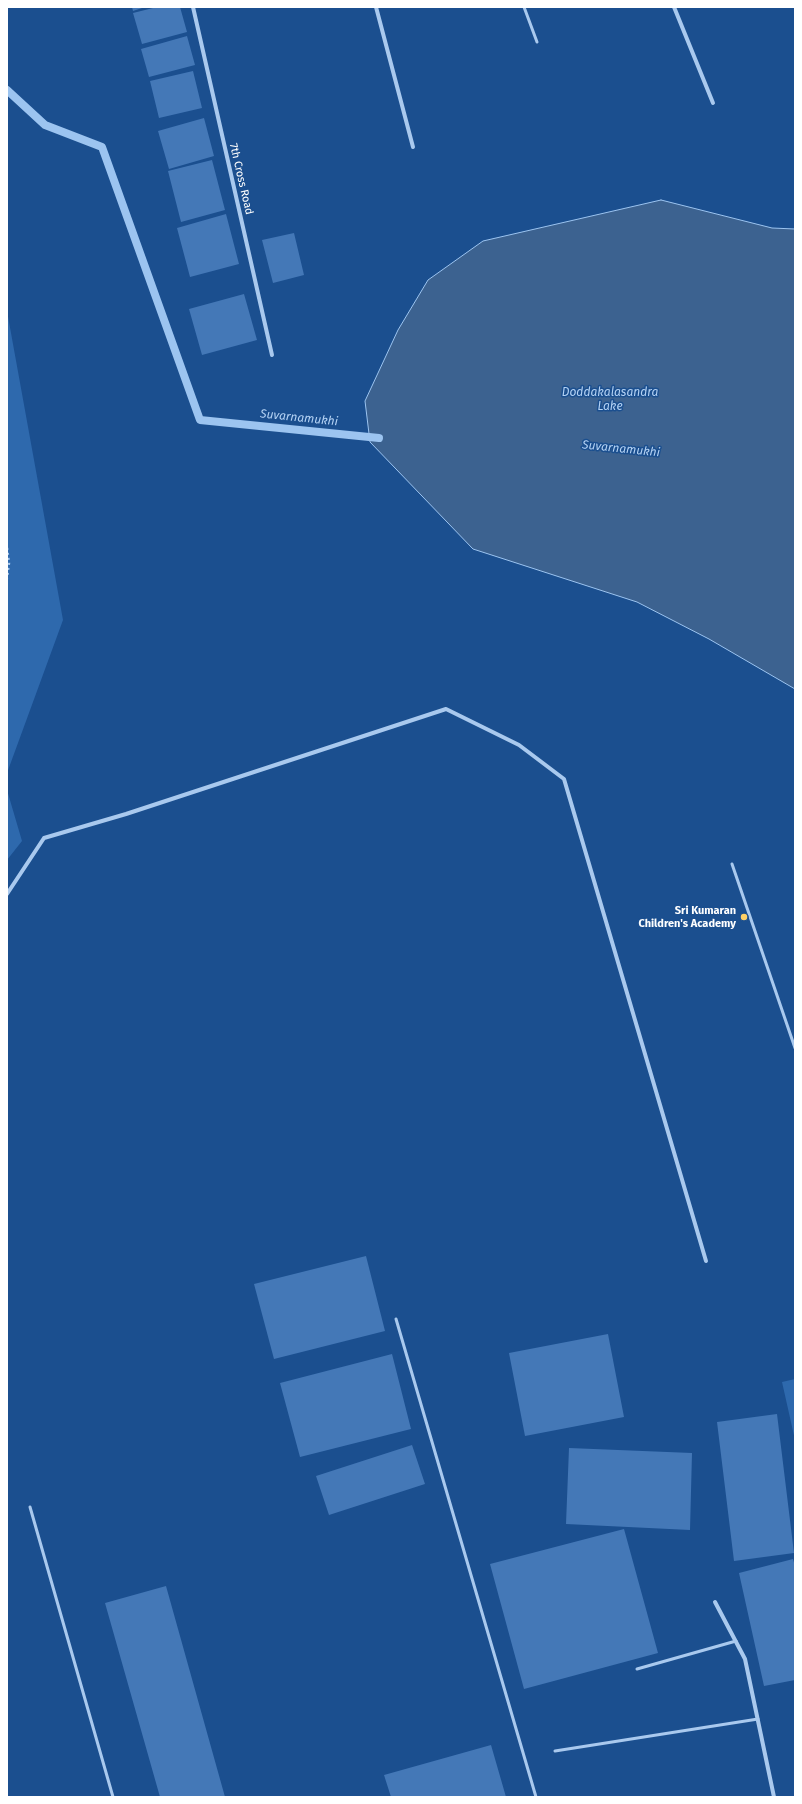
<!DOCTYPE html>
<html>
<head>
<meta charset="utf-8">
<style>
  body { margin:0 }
  #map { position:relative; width:802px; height:1804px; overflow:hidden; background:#1b4f8f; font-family:"Fira Sans",sans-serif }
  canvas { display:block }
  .frame { position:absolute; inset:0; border:8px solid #fff; pointer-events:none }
</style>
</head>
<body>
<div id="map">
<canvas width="802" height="1804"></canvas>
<div class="frame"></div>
</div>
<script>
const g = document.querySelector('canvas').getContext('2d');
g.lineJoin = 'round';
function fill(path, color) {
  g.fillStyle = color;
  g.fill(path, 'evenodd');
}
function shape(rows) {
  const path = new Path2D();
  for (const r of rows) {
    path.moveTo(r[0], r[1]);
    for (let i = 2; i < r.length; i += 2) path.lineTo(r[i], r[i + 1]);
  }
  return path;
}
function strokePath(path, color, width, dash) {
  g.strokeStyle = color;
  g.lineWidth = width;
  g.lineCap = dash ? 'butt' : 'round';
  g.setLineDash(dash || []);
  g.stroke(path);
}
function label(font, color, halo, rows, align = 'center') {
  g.font = font + ' "Fira Sans",sans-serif';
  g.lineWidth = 3;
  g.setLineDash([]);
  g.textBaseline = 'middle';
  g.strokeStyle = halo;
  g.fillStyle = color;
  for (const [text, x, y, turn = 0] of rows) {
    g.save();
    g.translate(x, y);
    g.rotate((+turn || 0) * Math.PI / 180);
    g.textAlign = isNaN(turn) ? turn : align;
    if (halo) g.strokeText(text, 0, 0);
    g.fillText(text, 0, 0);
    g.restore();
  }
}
fill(shape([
  [7,311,63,620,7,773],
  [7,790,22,841,7,860],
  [795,1379,795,1440,782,1382]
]), '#2e69ad');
const water = shape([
  [661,200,772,228,795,229,795,689,709,639,637,602,473,549,370,442,365,401,398,330,428,280,483,241,661,200]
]);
fill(water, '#3c6290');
strokePath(water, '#9cc4f0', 1);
strokePath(shape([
  [7,90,45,125,102,147,200,420,379,438]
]), '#9cc4f0', 8);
fill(shape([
  [132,7,145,7,133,11],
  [157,7,180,7,187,32,142,44,133,13],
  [187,36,195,65,149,77,141,49],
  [193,71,202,108,159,118,150,81],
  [204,118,214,156,169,169,158,131],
  [212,160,225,210,181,222,168,171],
  [226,214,239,264,190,277,177,228],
  [294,233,304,275,273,283,262,240],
  [244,294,257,340,202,355,189,309],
  [366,1256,385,1331,274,1359,254,1284],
  [608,1334,624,1417,525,1436,509,1353],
  [392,1354,411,1429,300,1457,280,1383],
  [777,1414,794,1553,734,1561,717,1422],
  [412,1445,425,1484,329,1515,316,1476],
  [569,1448,692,1453,690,1530,566,1524],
  [624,1529,658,1653,524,1689,490,1564],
  [793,1559,795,1566,795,1680,764,1686,739,1573],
  [166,1586,225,1797,160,1797,105,1603],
  [491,1745,506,1797,391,1797,384,1775]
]), '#4478b7');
strokePath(shape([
  [7,548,9,563,7,578]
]), '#a9c9ee', 2.5, [2, 3]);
strokePath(shape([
  [524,7,537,42],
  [732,864,795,1048],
  [396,1319,536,1797],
  [30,1507,113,1797],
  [637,1669,736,1641],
  [555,1751,758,1719]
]), '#a9c9ee', 3);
strokePath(shape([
  [193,7,272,355],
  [376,7,413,147],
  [674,7,713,103],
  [7,894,44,838,126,814,446,709,519,745,564,779,706,1261],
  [715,1602,745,1659,774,1797]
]), '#a9c9ee', 4);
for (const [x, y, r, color] of [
  [744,917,4,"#ffd166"]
]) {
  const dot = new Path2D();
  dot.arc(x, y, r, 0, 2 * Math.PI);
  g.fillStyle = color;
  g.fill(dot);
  strokePath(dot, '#1b4f8f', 1.5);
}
label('11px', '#fff', '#1b4f8f', [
  ["7th Cross Road",241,179,77]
]);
label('bold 11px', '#fff', '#1b4f8f', [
  ["Sri Kumaran",736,911],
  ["Children's Academy",736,924]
], 'right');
label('italic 12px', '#b5d3f5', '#1b4f8f', [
  ["Doddakalasandra",610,393],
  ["Lake",610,407],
  ["Suvarnamukhi",299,418,6],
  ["Suvarnamukhi",621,449,6]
]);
</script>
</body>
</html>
